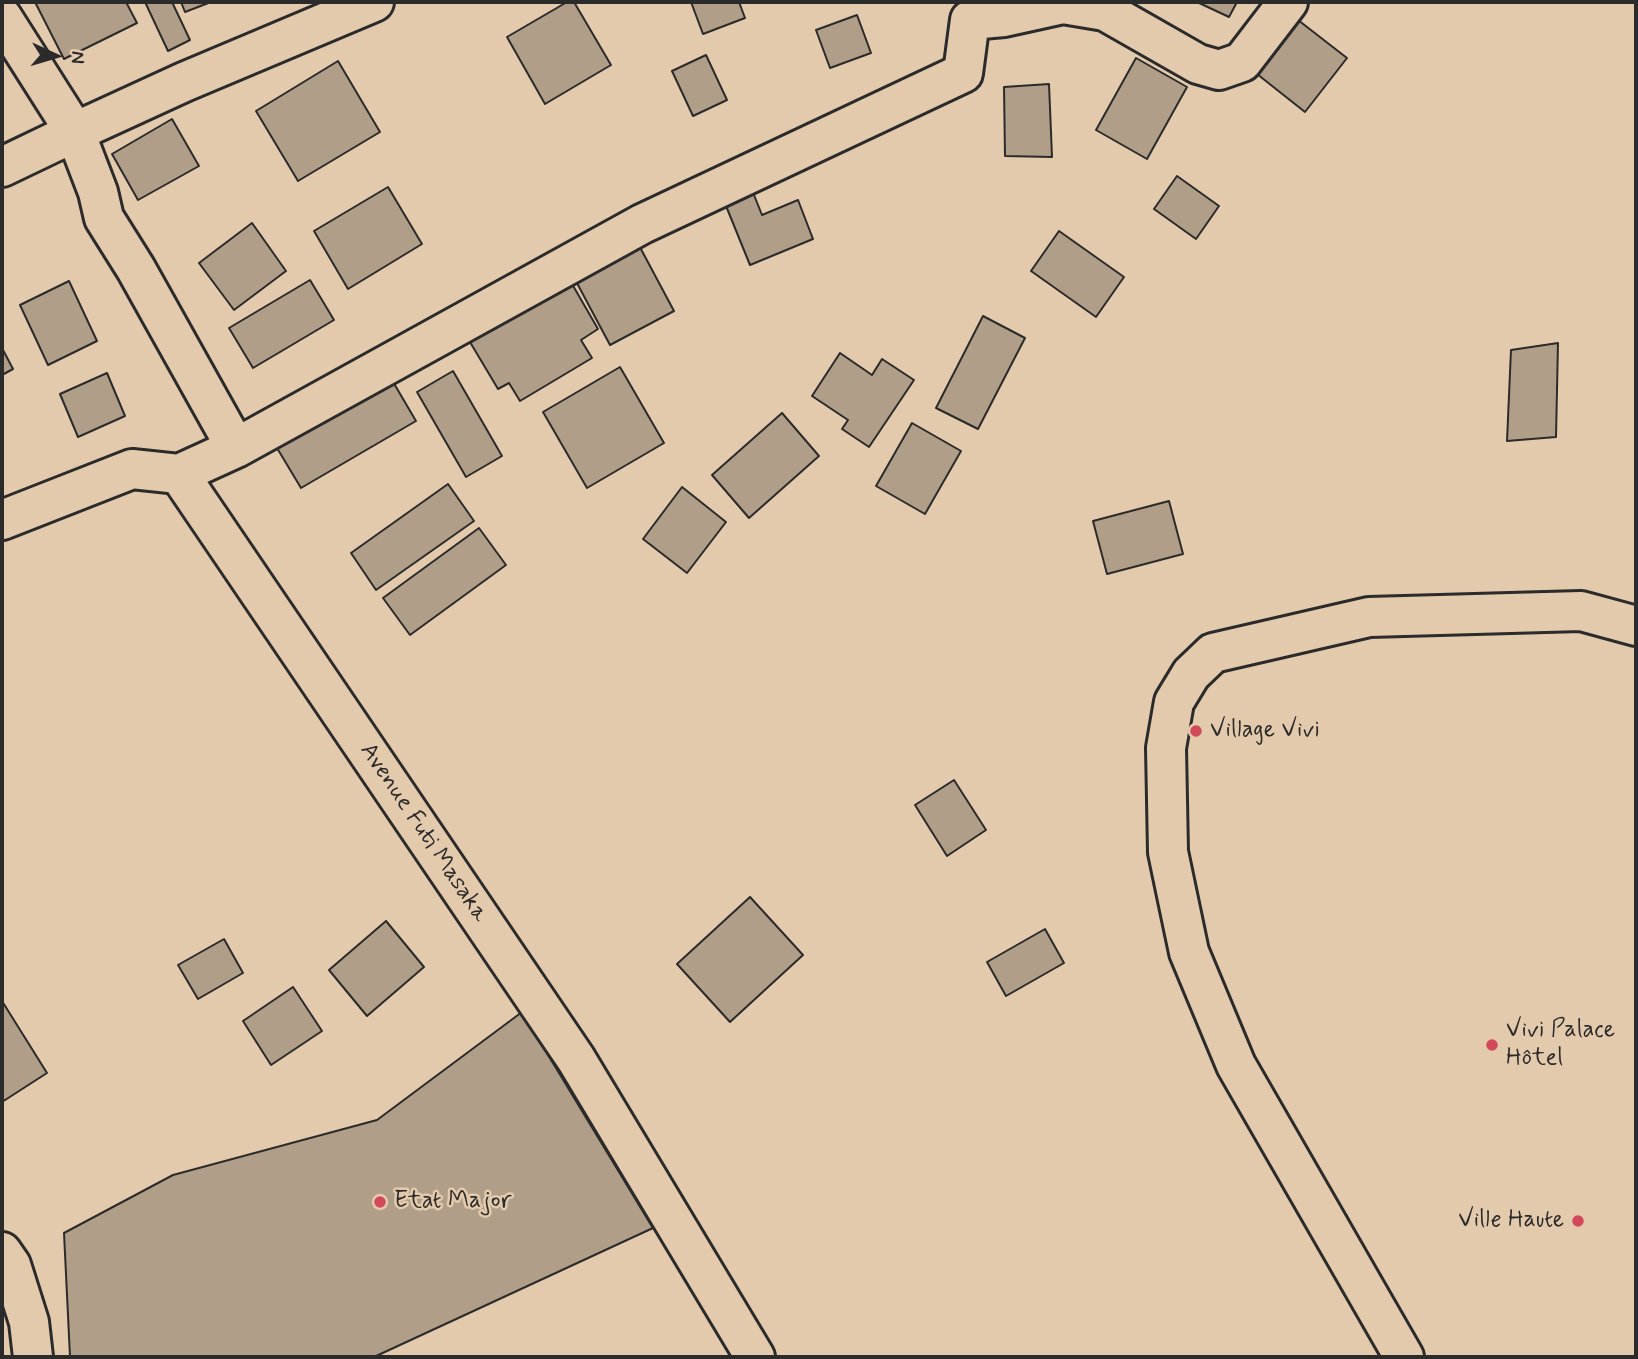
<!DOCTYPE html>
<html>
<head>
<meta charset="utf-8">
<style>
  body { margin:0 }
  #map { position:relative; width:1638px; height:1359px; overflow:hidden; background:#e4caac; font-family:Mynerve,sans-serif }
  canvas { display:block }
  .frame { position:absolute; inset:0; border:4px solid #2b2b2b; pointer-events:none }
  .north { position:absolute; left:21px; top:21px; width:70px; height:70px; -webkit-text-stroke:5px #e4caac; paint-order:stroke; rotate:94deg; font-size:19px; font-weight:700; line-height:28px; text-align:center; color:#2b2b2b }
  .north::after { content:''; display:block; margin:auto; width:24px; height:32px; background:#2b2b2b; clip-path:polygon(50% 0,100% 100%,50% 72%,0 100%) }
</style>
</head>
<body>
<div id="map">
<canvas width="1638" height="1359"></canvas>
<div class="frame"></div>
<div class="north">N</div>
</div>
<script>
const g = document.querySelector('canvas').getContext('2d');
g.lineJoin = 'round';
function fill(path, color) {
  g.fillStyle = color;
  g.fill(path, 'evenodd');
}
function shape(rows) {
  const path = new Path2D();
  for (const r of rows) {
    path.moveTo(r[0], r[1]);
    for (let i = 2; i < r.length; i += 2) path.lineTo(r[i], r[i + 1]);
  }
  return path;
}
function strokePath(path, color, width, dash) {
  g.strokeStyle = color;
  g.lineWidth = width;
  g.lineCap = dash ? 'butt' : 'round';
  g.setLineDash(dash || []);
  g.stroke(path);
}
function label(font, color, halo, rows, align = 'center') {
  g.font = font + ' Mynerve,sans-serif';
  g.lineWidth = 5;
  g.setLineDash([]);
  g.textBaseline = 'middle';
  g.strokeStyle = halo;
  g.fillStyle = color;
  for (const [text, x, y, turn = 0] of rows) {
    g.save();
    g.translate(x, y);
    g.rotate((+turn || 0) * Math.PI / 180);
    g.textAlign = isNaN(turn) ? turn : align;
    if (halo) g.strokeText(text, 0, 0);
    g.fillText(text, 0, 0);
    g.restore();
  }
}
const building = shape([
  [35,2,126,2,137,23,64,59,35,2],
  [145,2,172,2,190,40,168,51,145,2],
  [181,2,211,2,185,12,181,2],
  [567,2,574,2,611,65,545,104,507,37,567,2],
  [691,2,739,2,745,18,703,34,691,2],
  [1197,2,1237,2,1229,17,1197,2],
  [857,15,871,53,830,68,816,30,857,15],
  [1298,20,1347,58,1305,112,1257,74,1298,20],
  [706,55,727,100,693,116,672,71,706,55],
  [1136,58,1187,87,1147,159,1096,130,1136,58],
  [338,61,380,132,298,181,256,111,338,61],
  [1049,84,1052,157,1005,156,1004,87,1049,84],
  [172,119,199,166,138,200,112,154,172,119],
  [1177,176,1219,206,1196,239,1154,209,1177,176],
  [388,187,422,244,348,289,314,231,388,187],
  [752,190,762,215,798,200,813,239,750,265,724,201,752,190],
  [252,223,286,271,234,310,199,263,252,223],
  [1059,231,1124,277,1096,317,1031,271,1059,231],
  [634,236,674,311,610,345,570,270,634,236],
  [568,277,598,329,581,340,592,358,520,401,509,383,498,389,467,337,568,277],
  [310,280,334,320,253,368,229,328,310,280],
  [69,281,97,341,48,365,20,305,69,281],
  [983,316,1025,338,978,429,936,408,983,316],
  [1558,343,1556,437,1507,441,1511,350,1558,343],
  [2,348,13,369,2,375,2,348],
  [840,353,872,375,882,359,914,380,869,447,842,429,848,420,812,396,840,353],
  [620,367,664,443,587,488,543,412,620,367],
  [453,371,502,456,466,477,417,392,453,371],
  [107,373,125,416,78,437,60,394,107,373],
  [389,375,416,421,301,488,274,443,389,375],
  [782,413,819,456,749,518,712,475,782,413],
  [912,423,961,451,925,514,876,486,912,423],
  [448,484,474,521,376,590,351,553,448,484],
  [682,487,726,522,687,573,643,539,682,487],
  [1169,501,1183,554,1107,574,1093,521,1169,501],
  [479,528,506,565,410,635,383,598,479,528],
  [954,780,986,830,947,856,915,805,954,780],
  [750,897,803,955,730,1022,677,964,750,897],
  [386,921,424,967,367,1016,329,970,386,921],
  [1045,929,1064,963,1006,996,987,962,1045,929],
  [224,939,243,973,198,999,178,965,224,939],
  [293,987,322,1031,271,1065,243,1021,293,987],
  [2,1001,47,1073,2,1102,2,1001],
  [522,1012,653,1228,374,1357,70,1357,64,1233,173,1175,377,1120,522,1012]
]);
fill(building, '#b09e88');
strokePath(building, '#2b2b2b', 2);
const minor = shape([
  [2,17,75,132,2,167],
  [970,20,1004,17,1063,4,1105,11,1198,64,1219,70,1242,62,1288,2],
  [236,448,136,269,104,218,98,192,75,132,184,82,374,2],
  [179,474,236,448,642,224,963,73,970,20],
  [2,520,132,469,179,474,576,1059,755,1357],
  [2,1252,11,1265,29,1322,33,1357],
  [1404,1357,1236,1065,1189,952,1168,852,1166,748,1174,702,1191,674,1213,653,1369,617,1581,611,1636,626]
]);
strokePath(minor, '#2b2b2b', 44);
strokePath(minor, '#e4caac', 38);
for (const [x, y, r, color] of [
  [1196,731,7,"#d1495b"],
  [1492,1045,7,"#d1495b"],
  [380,1202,7,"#d1495b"],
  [1578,1221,7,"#d1495b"]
]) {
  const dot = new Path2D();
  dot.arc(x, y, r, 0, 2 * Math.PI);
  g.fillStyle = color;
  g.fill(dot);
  strokePath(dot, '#e4caac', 2.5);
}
label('24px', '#2b2b2b', '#e4caac', [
  ["Village Vivi",1210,731],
  ["Vivi Palace",1506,1031],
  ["Hôtel",1506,1059],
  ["Etat Major",394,1202],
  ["Ville Haute",1564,1221,"right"]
], 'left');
label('24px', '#2b2b2b', '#e4caac', [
  ["Avenue Futi Masaka",423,833,56]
]);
</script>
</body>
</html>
